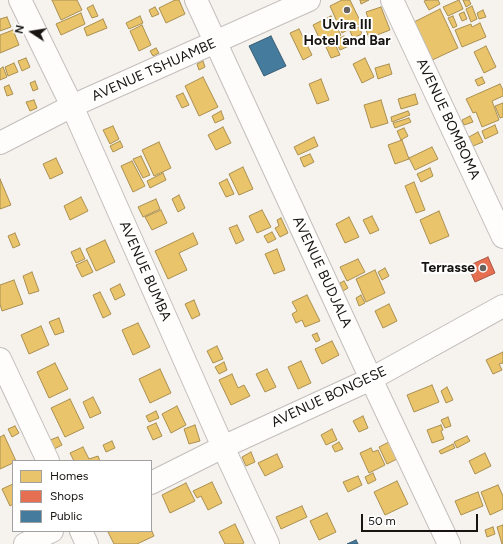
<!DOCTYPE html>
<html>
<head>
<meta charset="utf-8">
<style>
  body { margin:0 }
  #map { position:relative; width:503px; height:544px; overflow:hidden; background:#f6f2ee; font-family:Figtree,sans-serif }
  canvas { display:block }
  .legend { position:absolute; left:12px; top:460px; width:140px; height:72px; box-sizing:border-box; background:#fff; border:1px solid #a2a1a0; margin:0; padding:5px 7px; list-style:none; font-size:12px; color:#171412 }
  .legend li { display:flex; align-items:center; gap:8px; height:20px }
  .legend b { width:20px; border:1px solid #a2a1a0 }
  .north { position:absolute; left:12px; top:12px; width:40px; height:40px; -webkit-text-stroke:3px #fff; paint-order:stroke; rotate:282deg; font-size:11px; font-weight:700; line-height:16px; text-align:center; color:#171412 }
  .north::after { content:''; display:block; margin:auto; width:14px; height:18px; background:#171412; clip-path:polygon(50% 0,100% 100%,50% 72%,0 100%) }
  .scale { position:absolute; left:361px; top:514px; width:117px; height:18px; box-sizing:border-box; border:2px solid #171412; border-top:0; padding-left:5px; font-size:12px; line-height:14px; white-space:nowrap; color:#171412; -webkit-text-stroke:3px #fff; paint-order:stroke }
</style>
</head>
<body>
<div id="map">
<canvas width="503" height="544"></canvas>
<ul class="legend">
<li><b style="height:11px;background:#e9c46a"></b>Homes</li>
<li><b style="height:11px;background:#e76f51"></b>Shops</li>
<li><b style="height:11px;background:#457b9d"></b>Public</li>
</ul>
<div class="north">N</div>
<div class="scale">50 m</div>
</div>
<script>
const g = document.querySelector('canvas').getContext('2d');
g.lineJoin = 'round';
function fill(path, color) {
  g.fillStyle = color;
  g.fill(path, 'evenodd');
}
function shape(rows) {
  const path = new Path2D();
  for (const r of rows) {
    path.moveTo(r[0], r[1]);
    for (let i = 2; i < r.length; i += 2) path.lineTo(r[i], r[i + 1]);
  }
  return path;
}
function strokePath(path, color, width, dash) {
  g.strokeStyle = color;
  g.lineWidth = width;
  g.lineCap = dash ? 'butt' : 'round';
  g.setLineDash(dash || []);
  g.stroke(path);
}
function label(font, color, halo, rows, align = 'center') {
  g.font = font + ' Figtree,sans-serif';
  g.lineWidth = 4;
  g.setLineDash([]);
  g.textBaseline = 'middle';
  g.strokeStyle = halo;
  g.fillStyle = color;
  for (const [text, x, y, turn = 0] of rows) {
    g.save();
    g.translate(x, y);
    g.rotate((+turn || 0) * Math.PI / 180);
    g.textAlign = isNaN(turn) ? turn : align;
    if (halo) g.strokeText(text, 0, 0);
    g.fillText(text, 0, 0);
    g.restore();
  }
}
const homes = shape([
  [52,0,77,0,82,10,61,20,52,0],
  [175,0,179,0,185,14,166,23,159,8,175,0],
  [342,0,350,0,361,23,342,33,330,6,342,0],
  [360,0,369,0,361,4,360,0],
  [428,0,438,0,440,4,429,10,424,1,428,0],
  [459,0,463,9,448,16,443,7,459,0],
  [463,0,469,0,471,4,466,7,463,0],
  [93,5,98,16,92,18,87,8,93,5],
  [472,6,477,19,471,22,466,9,472,6],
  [155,7,159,14,152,17,149,10,155,7],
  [381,7,390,30,369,38,365,27,370,24,366,12,381,7],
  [440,9,458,48,428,62,410,24,440,9],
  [483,10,486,17,479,19,477,13,483,10],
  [464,12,467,19,462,21,459,14,464,12],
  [81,13,85,24,61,35,56,24,81,13],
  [140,16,143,23,129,29,126,23,140,16],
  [331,16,341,35,322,44,313,25,331,16],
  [453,16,457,26,453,28,448,18,453,16],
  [7,17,11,27,0,31,0,19,7,17],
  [103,19,107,28,87,36,84,28,103,19],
  [480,23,486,37,462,47,455,30,471,24,472,27,480,23],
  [142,25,151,45,139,51,130,31,142,25],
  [359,27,362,34,353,38,350,31,359,27],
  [299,29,312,55,303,60,290,33,299,29],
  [13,30,19,45,0,53,0,35,13,30],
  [344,36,349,46,340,50,335,40,344,36],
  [335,44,340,55,331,58,326,47,335,44],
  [486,46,496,67,484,73,474,52,486,46],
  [156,48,159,53,153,56,150,51,156,48],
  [26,58,30,67,22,71,18,61,26,58],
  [365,58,374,77,362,83,353,64,365,58],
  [203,61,205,67,199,70,197,64,203,61],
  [14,63,18,72,8,76,5,67,14,63],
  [389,64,392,74,378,79,375,68,389,64],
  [3,67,7,77,0,80,0,69,3,67],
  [203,77,218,107,199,116,185,86,203,77],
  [482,77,485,83,478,86,475,80,482,77],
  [321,79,329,100,317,104,309,84,321,79],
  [35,81,38,89,33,91,30,83,35,81],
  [500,84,503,90,503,96,492,101,499,120,482,127,476,112,473,113,466,99,500,84],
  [9,85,13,94,7,96,4,87,9,85],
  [183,93,189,105,182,108,176,96,183,93],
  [415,94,418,104,401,109,398,99,415,94],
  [34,100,37,108,30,111,26,102,34,100],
  [381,100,388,123,371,128,364,105,381,100],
  [503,103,503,117,500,118,495,106,503,103],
  [221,111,224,119,215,123,212,116,221,111],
  [408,111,410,115,392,122,391,117,408,111],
  [470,116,473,122,464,125,462,120,470,116],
  [409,118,411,122,395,128,393,123,409,118],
  [495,125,498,133,485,139,482,131,495,125],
  [113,126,119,139,110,144,103,130,113,126],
  [223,127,231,143,216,150,208,135,223,127],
  [404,128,408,136,401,140,397,131,404,128],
  [478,132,483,142,473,146,469,137,478,132],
  [314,137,318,146,298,155,294,147,314,137],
  [402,140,409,159,395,164,388,145,402,140],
  [120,141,123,147,113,152,110,146,120,141],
  [159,142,171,168,154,176,142,150,159,142],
  [432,147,438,159,415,170,409,158,432,147],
  [310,154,314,162,304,167,300,158,310,154],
  [141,156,150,175,143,178,133,159,141,156],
  [56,158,63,173,50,179,43,164,56,158],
  [132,161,145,186,133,192,121,166,132,161],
  [243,167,253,189,239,195,229,174,243,167],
  [430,168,433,176,421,182,417,174,430,168],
  [163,173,166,180,150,188,147,181,163,173],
  [0,179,11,205,0,209,0,179],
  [227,179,234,194,226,197,219,183,227,179],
  [414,182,425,210,416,213,405,186,414,182],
  [179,195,185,208,178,212,172,199,179,195],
  [81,197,88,211,70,220,64,206,81,197],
  [156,199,160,209,143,217,138,207,156,199],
  [161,210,167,223,152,230,145,217,161,210],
  [262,210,271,227,257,233,249,216,262,210],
  [439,211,449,236,430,244,420,220,439,211],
  [372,216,379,230,370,234,363,220,372,216],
  [349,217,359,237,345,243,336,224,349,217],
  [281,218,288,233,280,237,275,228,279,226,277,220,281,218],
  [237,225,244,240,236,244,229,228,237,225],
  [272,232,276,239,268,243,264,236,272,232],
  [15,233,20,245,13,248,8,236,15,233],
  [193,233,198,244,179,253,187,270,168,279,155,251,193,233],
  [105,240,115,262,96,271,86,249,105,240],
  [80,248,85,259,76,263,71,252,80,248],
  [277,249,285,270,274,274,265,254,277,249],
  [358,259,365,272,347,281,340,267,358,259],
  [87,260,93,272,82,277,76,265,87,260],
  [385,268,389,276,382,280,378,272,385,268],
  [375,270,385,293,366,302,356,279,375,270],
  [32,272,39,291,29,294,23,276,32,272],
  [14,280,23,304,2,311,0,304,0,285,14,280],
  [344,281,348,288,343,291,340,283,344,281],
  [120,284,125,295,115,300,110,289,120,284],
  [100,292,111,314,103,318,93,295,100,292],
  [307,295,320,321,305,327,302,320,296,323,292,314,297,311,292,302,307,295],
  [361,295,365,303,359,306,356,298,361,295],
  [194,300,200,315,192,319,185,304,194,300],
  [389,304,397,321,383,328,375,311,389,304],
  [59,318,64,332,55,335,49,322,59,318],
  [138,323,150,347,133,355,122,330,138,323],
  [41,326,49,345,29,354,21,335,41,326],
  [317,333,320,340,316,342,312,335,317,333],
  [332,341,339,355,322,364,315,349,332,341],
  [217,346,223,359,213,363,207,351,217,346],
  [503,352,503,363,499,364,502,370,493,374,486,360,503,352],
  [301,361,311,383,298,389,288,367,301,361],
  [224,362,227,370,219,374,215,367,224,362],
  [55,363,68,389,49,398,37,372,55,363],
  [160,369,171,393,150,403,139,379,160,369],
  [267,369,276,387,265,392,256,374,267,369],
  [232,374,238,388,244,385,250,396,231,405,219,380,232,374],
  [432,385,439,402,414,412,407,395,432,385],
  [447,387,453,400,446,403,441,391,447,387],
  [93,397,101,413,90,418,83,402,93,397],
  [70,399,84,428,65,437,51,408,70,399],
  [177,406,186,425,171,433,162,414,177,406],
  [156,411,159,418,149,422,146,416,156,411],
  [363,416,368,428,359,432,353,421,363,416],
  [448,417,451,426,445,428,441,420,448,417],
  [156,423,162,436,153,440,147,427,156,423],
  [195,425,200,441,189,444,184,429,195,425],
  [441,425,443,430,441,431,444,439,432,443,427,430,441,425],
  [15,426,19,433,12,437,8,429,15,426],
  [332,429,337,440,326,445,321,435,332,429],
  [4,435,16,461,13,461,13,463,0,469,0,437,4,435],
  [467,436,470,441,457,448,454,442,467,436],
  [58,437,62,445,54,449,50,440,58,437],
  [112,441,115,448,106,452,103,445,112,441],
  [339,442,343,449,335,452,332,446,339,442],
  [389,442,397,459,387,464,379,447,389,442],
  [453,444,455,448,441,454,439,451,453,444],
  [83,447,89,459,98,456,100,461,74,461,70,453,83,447],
  [371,448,373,452,378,450,385,465,369,473,360,453,371,448],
  [251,452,255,462,246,466,242,457,251,452],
  [485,453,491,466,475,474,469,461,485,453],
  [277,454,283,467,265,476,258,463,277,454],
  [373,473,376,480,368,484,365,477,373,473],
  [358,476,362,485,348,492,343,482,358,476],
  [397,481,408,504,385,515,374,492,397,481],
  [212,482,222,503,208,510,201,496,197,498,193,491,212,482],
  [186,483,195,501,170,513,162,495,186,483],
  [13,484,13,504,10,506,2,489,13,484],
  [498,485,503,496,503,509,490,515,481,492,498,485],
  [478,492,483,506,461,515,455,501,478,492],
  [302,506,307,517,281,529,276,517,302,506],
  [327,513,336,532,319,540,310,521,327,513],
  [235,524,244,543,242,544,225,544,219,532,235,524],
  [503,525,503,544,502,544,497,527,503,525],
  [493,527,495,534,487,537,485,530,493,527],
  [151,529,154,536,137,544,114,544,108,532,111,531,151,531,151,529]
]);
fill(homes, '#e9c46a');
strokePath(homes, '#aa8f50', 1);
const shops = shape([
  [488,257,495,273,475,282,468,266,488,257]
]);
fill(shops, '#e76f51');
strokePath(shops, '#a9543e', 1);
const public = shape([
  [271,36,286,66,264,76,249,46,271,36],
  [356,540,358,544,347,544,356,540]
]);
fill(public, '#457b9d');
strokePath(public, '#375c73', 1);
const minor = shape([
  [20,0,72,106,223,447,268,544],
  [196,0,371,379,449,544],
  [392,0,503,237],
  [0,143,72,106,309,0],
  [0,359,48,461],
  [151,483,223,447,371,379,503,306],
  [81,531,87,544],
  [25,544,52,531]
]);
strokePath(minor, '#c2bebb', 24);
strokePath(minor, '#fefdfc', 22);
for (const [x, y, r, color] of [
  [347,10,4,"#65625f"],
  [483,268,4,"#65625f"]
]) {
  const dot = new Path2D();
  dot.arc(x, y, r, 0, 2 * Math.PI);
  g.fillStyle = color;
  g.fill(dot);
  strokePath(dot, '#fff', 1.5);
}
label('bold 14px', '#171412', '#fff', [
  ["Uvira III",347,25],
  ["Hotel and Bar",347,41],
  ["Terrasse",475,268,"right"]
]);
label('14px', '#171412', '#fff', [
  ["AVENUE TSHUAMBE",154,70,-24],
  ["AVENUE BOMBOMA",448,119,65],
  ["AVENUE BUMBA",145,271,66],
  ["AVENUE BUDJALA",322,272,65],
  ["AVENUE BONGESE",329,397,-25]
]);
</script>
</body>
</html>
